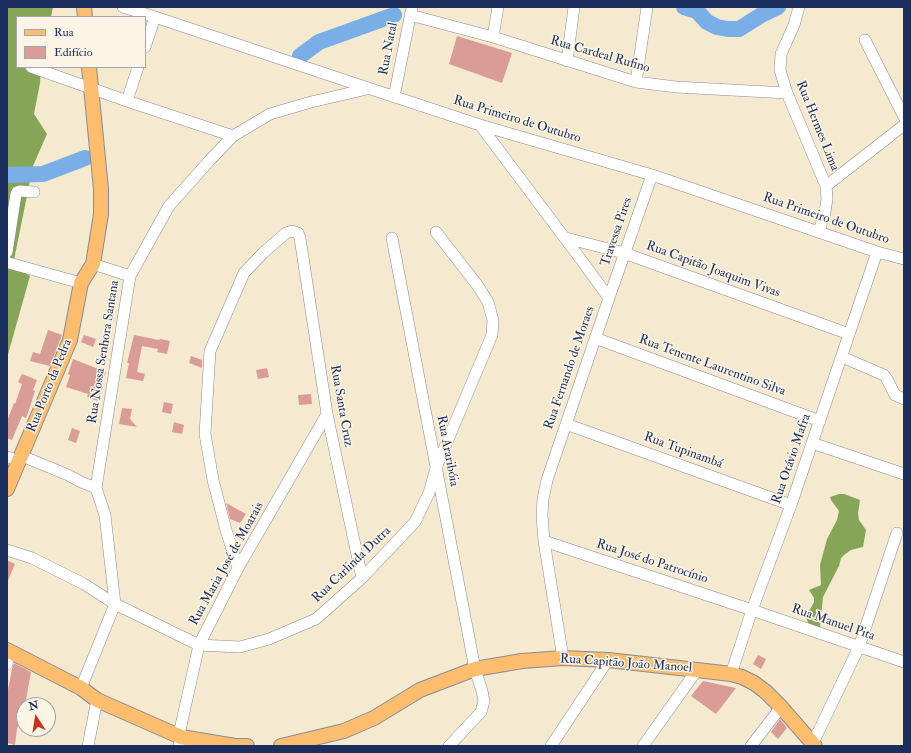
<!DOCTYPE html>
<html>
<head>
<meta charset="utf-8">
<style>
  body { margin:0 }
  #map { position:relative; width:911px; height:753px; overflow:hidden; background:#f5e9d0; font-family:"IM FELL Double Pica",serif }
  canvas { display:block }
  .frame { position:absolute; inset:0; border:8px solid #1b2f5e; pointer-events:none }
  .legend { position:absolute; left:16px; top:16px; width:130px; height:52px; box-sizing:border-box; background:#fcf5e5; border:1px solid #a2a6af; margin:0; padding:5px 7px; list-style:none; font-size:12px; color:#1b2f5e }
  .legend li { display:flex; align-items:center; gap:8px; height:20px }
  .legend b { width:20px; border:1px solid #a2a6af }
  .north { position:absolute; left:16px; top:697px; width:40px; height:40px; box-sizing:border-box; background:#fcf5e5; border:1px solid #a2a6af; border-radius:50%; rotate:348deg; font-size:11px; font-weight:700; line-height:16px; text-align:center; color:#1b2f5e }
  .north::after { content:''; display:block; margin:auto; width:14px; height:18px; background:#c8321e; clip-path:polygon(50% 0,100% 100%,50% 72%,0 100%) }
</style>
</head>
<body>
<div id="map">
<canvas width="911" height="753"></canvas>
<div class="frame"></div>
<ul class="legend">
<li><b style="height:5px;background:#fcbd6f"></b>Rua</li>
<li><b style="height:11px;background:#da9c97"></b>Edifício</li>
</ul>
<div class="north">N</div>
</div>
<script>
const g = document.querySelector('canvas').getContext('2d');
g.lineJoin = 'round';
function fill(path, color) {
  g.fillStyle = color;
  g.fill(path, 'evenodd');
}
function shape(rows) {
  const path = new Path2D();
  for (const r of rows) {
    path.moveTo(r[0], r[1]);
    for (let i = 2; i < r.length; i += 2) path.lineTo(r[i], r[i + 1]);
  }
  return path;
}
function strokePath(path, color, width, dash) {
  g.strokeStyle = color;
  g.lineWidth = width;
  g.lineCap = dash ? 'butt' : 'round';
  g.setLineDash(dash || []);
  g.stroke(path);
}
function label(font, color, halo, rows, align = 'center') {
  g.font = font + ' "IM FELL Double Pica",serif';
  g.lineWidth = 3;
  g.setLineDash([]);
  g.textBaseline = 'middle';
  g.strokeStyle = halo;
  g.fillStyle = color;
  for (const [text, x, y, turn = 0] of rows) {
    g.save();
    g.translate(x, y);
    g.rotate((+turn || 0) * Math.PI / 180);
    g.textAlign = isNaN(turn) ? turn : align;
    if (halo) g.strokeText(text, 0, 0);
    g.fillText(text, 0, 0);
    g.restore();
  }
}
fill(shape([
  [7,7,53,7,51,17,17,17,17,67,41,67,40,83,34,114,47,134,33,166,13,265,30,276,7,358],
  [839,494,844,494,860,500,858,513,859,520,866,530,863,547,851,550,844,555,841,558,839,566,823,597,820,628,810,628,806,617,814,602,814,598,809,590,821,585,820,565,827,539,837,520,839,511,831,500,830,497]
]), '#87a558');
strokePath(shape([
  [684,7,697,11,707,22,717,27,728,29,739,29,763,14,778,7],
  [300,56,319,42,394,15],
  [7,175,43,174,85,158]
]), '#7aaee7', 16);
fill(shape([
  [457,36,512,53,502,83,449,64],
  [48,330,62,335,50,366,30,361,33,352,40,354],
  [84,335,96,339,93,347,81,342],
  [134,335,159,340,160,339,170,341,167,354,157,352,158,349,142,346,137,372,145,374,143,381,126,378,129,363,127,363],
  [191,356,202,360,202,368,189,363],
  [73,359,106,372,101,386,103,387,98,401,87,397,88,394,66,387,70,375,68,374],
  [267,368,269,377,258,379,256,370],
  [22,374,37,380,33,390,35,391,29,410,26,418,22,416,12,440,7,438,7,421,14,403,15,404,22,384,18,382],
  [311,394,312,404,299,405,298,395],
  [164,402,173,404,171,414,162,412],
  [122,408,132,409,130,419,137,427,119,424],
  [174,422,184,425,182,434,172,432],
  [72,428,80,431,76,443,68,440],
  [226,503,246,514,240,523,230,519],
  [7,560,15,564,7,583],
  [758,655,766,659,761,669,753,664],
  [14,663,31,672,25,705,24,705,17,729,15,745,7,743,7,695,12,669],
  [703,681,736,688,716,714,691,696],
  [780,719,787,728,778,739,771,732]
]), '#da9c97');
const minor = shape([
  [123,7,155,17,368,88,480,125,652,175,877,252,904,259],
  [799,7,794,25,781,54,780,70,787,93,826,186,827,199,825,212,819,231],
  [410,15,493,37,636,82,676,87,787,93],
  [493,37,498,7],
  [865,40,904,117],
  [145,47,155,17],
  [567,61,574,7],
  [31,67,127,101,233,136],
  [636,82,647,7],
  [394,97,412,7],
  [127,101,138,67],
  [480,125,582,261,609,298,547,480,543,499,542,515,544,541,563,658],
  [826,186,904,125],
  [392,238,475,669,482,691,484,701,481,712,449,746],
  [566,238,624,253,849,334],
  [7,252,16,194,17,192,20,191,34,192],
  [7,262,9,263,81,283],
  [93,264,130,276],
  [609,298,652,175],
  [595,338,820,421],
  [842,357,884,375,887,379,895,395,904,399],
  [566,424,791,505],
  [812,443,904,474],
  [22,456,68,475,81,482,96,488],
  [7,457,20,460],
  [544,541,752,610,904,662],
  [7,550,32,558,84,584,115,604,199,645,240,647,269,639,316,619,362,578,415,522,429,493,436,468,492,335,493,320,488,302,478,286,436,232],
  [238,568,226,530,213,480,205,434,210,351,244,273,263,253,286,233,292,231,298,233,300,238,327,414,362,578],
  [7,664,10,651],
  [731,674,752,610,791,505,877,252],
  [81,688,115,604,105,515,96,488,130,276,169,206,210,160,233,136,270,114,311,102,367,89],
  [813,743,859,647,897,533],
  [88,746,97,700],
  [179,746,181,737,180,730,199,645,238,568,327,414],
  [551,746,608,660],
  [643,746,697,670],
  [751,746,781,707]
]);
const major = shape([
  [84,7,85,17],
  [7,489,70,340,81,283,93,264,101,214,101,189,89,67],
  [7,650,81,688,97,700,181,737,235,746,247,746],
  [281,746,344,731,374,718,420,690,475,669,522,661,563,658,608,660,697,670,731,674,742,677,754,683,766,692,781,707,815,746]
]);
strokePath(minor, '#888c97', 12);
strokePath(major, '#888c97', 16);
strokePath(minor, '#fff', 11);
strokePath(major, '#fcbd6f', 14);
label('13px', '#1b2f5e', '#fcf5e5', [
  ["Rua Natal",389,49,-79],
  ["Rua Cardeal Rufino",600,55,16],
  ["Rua Primeiro de Outubro",517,120,17],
  ["Rua Hermes Lima",817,126,68],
  ["Rua Primeiro de Outubro",826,219,19],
  ["Travessa Pires",617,232,-71],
  ["Rua Capitão Joaquim Vivas",713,270,20],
  ["Rua Nossa Senhora Santana",104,352,-81],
  ["Rua Tenente Laurentino Silva",712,366,20],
  ["Rua Fernando de Moraes",570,368,-71],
  ["Rua Porto da Pedra",50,386,-68],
  ["Rua Santa Cruz",341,406,80],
  ["Rua Araribóia",447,451,79],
  ["Rua Tupinambá",683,451,20],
  ["Rua Otávio Mafra",792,459,-71],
  ["Rua José do Patrocínio",652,562,18],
  ["Rua Maria José de Moarais",227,564,-61],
  ["Rua Carlinda Dutra",352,565,-44],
  ["Rua Manuel Pita",833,623,19],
  ["Rua Capitão João Manoel",626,664,4]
]);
</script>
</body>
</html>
